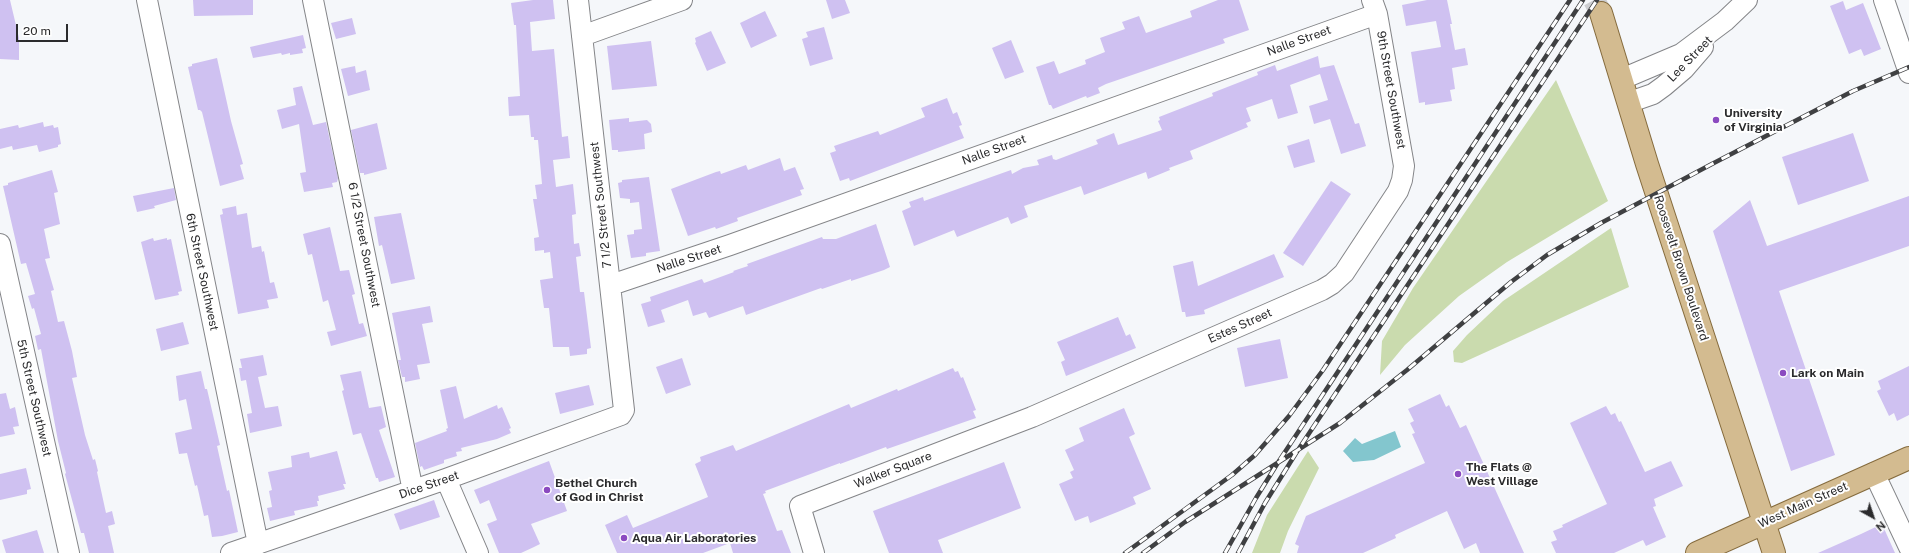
<!DOCTYPE html>
<html>
<head>
<meta charset="utf-8">
<style>
  body { margin:0 }
  #map { position:relative; width:1909px; height:553px; overflow:hidden; background:#f5f7fa; font-family:"Public Sans",sans-serif }
  canvas { display:block }
  .north { position:absolute; left:1853px; top:497px; width:40px; height:40px; -webkit-text-stroke:3px #fff; paint-order:stroke; rotate:140deg; font-size:11px; font-weight:700; line-height:16px; text-align:center; color:#2b2b2d }
  .north::after { content:''; display:block; margin:auto; width:14px; height:18px; background:#2b2b2d; clip-path:polygon(50% 0,100% 100%,50% 72%,0 100%) }
  .scale { position:absolute; left:16px; top:24px; width:52px; height:18px; box-sizing:border-box; border:2px solid #2b2b2d; border-top:0; padding-left:5px; font-size:12px; line-height:14px; white-space:nowrap; color:#2b2b2d; -webkit-text-stroke:3px #fff; paint-order:stroke }
</style>
</head>
<body>
<div id="map">
<canvas width="1909" height="553"></canvas>
<div class="north">N</div>
<div class="scale">20 m</div>
</div>
<script>
const g = document.querySelector('canvas').getContext('2d');
g.lineJoin = 'round';
function fill(path, color) {
  g.fillStyle = color;
  g.fill(path, 'evenodd');
}
function shape(rows) {
  const path = new Path2D();
  for (const r of rows) {
    path.moveTo(r[0], r[1]);
    for (let i = 2; i < r.length; i += 2) path.lineTo(r[i], r[i + 1]);
  }
  return path;
}
function strokePath(path, color, width, dash) {
  g.strokeStyle = color;
  g.lineWidth = width;
  g.lineCap = dash ? 'butt' : 'round';
  g.setLineDash(dash || []);
  g.stroke(path);
}
function label(font, color, halo, rows, align = 'center') {
  g.font = font + ' "Public Sans",sans-serif';
  g.lineWidth = 4;
  g.setLineDash([]);
  g.textBaseline = 'middle';
  g.strokeStyle = halo;
  g.fillStyle = color;
  for (const [text, x, y, turn = 0] of rows) {
    g.save();
    g.translate(x, y);
    g.rotate((+turn || 0) * Math.PI / 180);
    g.textAlign = isNaN(turn) ? turn : align;
    if (halo) g.strokeText(text, 0, 0);
    g.fillText(text, 0, 0);
    g.restore();
  }
}
fill(shape([
  [1556,80,1608,201,1507,262,1459,296,1405,345,1380,375,1382,341,1413,288],
  [1611,228,1629,287,1462,363,1454,362,1453,351,1467,335,1503,301],
  [1308,451,1319,468,1288,531,1280,553,1252,553,1267,515]
]), '#cadbae');
fill(shape([
  [1395,431,1401,447,1374,460,1353,462,1343,451,1355,438,1362,444]
]), '#83c6ce');
fill(shape([
  [0,0,10,0,19,38,19,60,0,59],
  [193,0,253,0,253,15,194,16],
  [533,0,553,0,555,19,530,22,532,51,554,49,562,137,568,136,570,158,553,160,556,187,573,184,576,214,572,215,574,244,579,243,581,256,576,257,580,292,584,292,591,348,587,349,587,354,570,356,569,347,553,347,549,308,544,308,540,280,553,278,550,252,544,253,544,250,535,251,534,238,539,237,533,199,537,199,535,185,542,184,538,140,534,140,534,137,531,137,529,115,509,116,508,97,520,96,516,25,514,25,511,3],
  [826,0,845,0,850,13,832,19],
  [1218,0,1239,0,1249,30,1223,39,1225,43,1106,84,1098,88,1100,93,1087,98,1086,96,1053,109,1051,105,1049,105,1036,67,1054,61,1059,74,1086,64,1085,60,1105,52,1100,38,1125,29,1122,22,1139,16,1146,33,1192,17,1190,11],
  [1427,0,1447,0,1452,24,1450,24,1455,50,1465,48,1468,65,1452,68,1455,89,1450,90,1452,101,1425,105,1425,102,1419,103,1411,52,1441,47,1436,21,1406,26,1402,5],
  [1843,1,1846,10,1863,3,1881,49,1864,56,1861,49,1849,54,1830,6],
  [765,11,777,36,751,48,740,23],
  [352,18,356,34,336,39,331,23],
  [824,27,833,59,810,66,802,39,808,37,806,32],
  [711,31,726,63,707,71,695,43,696,42,695,38],
  [303,35,306,48,302,49,303,53,290,55,290,53,282,55,281,53,253,58,250,47],
  [1011,40,1024,72,1005,79,992,48],
  [651,41,657,86,612,90,607,46],
  [1318,56,1320,68,1334,65,1355,124,1359,123,1366,146,1341,154,1330,119,1314,124,1309,106,1328,100,1320,74,1290,85,1298,113,1278,119,1272,99,1246,108,1251,121,1246,123,1248,127,1190,151,1193,159,1169,168,1170,170,1148,179,1146,172,1084,195,1081,186,1024,206,1028,217,1011,224,1008,217,957,237,954,230,914,246,902,211,911,207,909,202,923,197,924,201,1011,170,1012,174,1023,168,1039,165,1037,160,1052,155,1053,159,1056,160,1098,144,1096,140,1114,133,1118,145,1162,130,1158,121,1160,120,1159,117,1213,96,1212,93,1258,75,1257,72,1275,65,1277,71],
  [217,58,231,121,243,164,240,165,244,179,220,186,202,112,200,110,198,110,188,67,192,66,192,64],
  [355,66,356,73,366,70,370,90,348,96,341,69],
  [302,86,313,125,326,122,338,178,337,182,332,183,333,187,304,192,300,173,306,172,299,124,282,129,277,110,296,105,293,88],
  [947,98,953,114,957,112,962,125,959,126,964,138,850,181,849,178,840,181,830,153,836,151,834,146,878,131,880,135,925,117,921,108],
  [629,118,629,122,647,120,651,124,652,132,644,134,645,149,618,152,618,150,612,150,609,120],
  [43,122,44,127,53,125,54,128,58,127,61,144,58,145,58,147,39,152,37,145,13,150,12,146,0,149,0,129,18,125,19,128],
  [377,123,387,169,364,175,364,173,360,173,351,130],
  [1853,133,1869,181,1798,205,1782,157],
  [1309,139,1315,162,1294,168,1287,146],
  [780,158,784,171,795,167,804,189,800,190,802,195,737,218,738,221,716,229,715,227,688,236,671,189,716,172,720,171,721,174,746,165,748,170],
  [52,170,58,192,54,193,60,224,44,229,50,258,45,259,54,290,51,291,58,322,64,321,72,351,77,377,72,378,85,435,93,460,95,459,98,471,97,472,106,513,112,511,115,524,108,526,114,553,89,553,84,533,81,533,65,474,66,473,58,441,41,349,38,350,35,336,41,334,34,308,32,309,28,296,35,294,26,263,21,264,3,186,8,185,8,183],
  [649,177,660,251,646,253,646,256,631,258,627,235,634,234,634,230,642,229,639,202,630,203,630,199,620,198,618,183,622,182,622,180],
  [1331,181,1351,194,1303,266,1283,253],
  [174,188,176,200,154,206,155,208,137,212,133,196],
  [1909,196,1909,246,1779,291,1835,455,1791,471,1713,231,1750,200,1767,246],
  [236,206,237,215,247,213,252,248,261,246,262,252,264,251,270,283,274,282,278,298,267,300,269,308,238,314,220,215,223,214,222,209],
  [401,213,415,279,391,284,382,245,379,246,374,217],
  [876,224,890,267,884,270,851,281,851,279,822,289,821,288,746,315,743,306,709,318,706,312,693,316,688,300,661,310,665,322,648,327,641,304,651,301,650,297,702,279,704,283,734,272,733,271,748,266,747,264,822,237,823,239,836,239],
  [330,227,340,271,349,270,355,294,352,295,359,324,363,323,367,336,331,346,327,332,336,330,328,300,323,302,312,254,308,255,303,234],
  [153,238,154,241,167,238,167,240,171,239,182,291,178,292,179,295,155,300,141,242],
  [1274,254,1284,277,1204,310,1205,314,1186,317,1185,312,1182,312,1173,266,1193,261,1198,286],
  [430,306,433,322,422,324,430,363,417,365,420,379,405,382,405,377,402,377,398,360,401,360,392,313],
  [1118,317,1126,336,1130,334,1136,348,1066,376,1061,362,1065,360,1057,342],
  [183,322,189,344,161,351,156,329],
  [1280,339,1288,378,1245,387,1237,348],
  [263,355,267,375,258,377,265,408,278,406,282,426,250,433,247,414,252,413,246,380,241,381,239,368,242,368,240,359],
  [682,358,691,385,666,394,656,367],
  [1909,366,1909,415,1897,421,1894,413,1889,416,1877,391,1881,389,1878,381],
  [953,368,955,372,958,371,961,378,963,377,976,410,973,411,976,418,887,449,886,447,840,464,840,463,765,491,766,493,763,494,777,531,782,530,791,553,733,553,730,543,703,553,617,553,605,525,627,515,633,528,708,497,695,464,701,461,700,457,733,445,736,451,849,404,851,408,897,389,898,391],
  [201,371,205,389,207,389,220,445,217,446,227,491,229,490,238,532,222,536,212,537,208,515,204,516,197,485,195,486,187,453,179,454,175,433,192,429,186,399,179,401,176,376],
  [361,371,369,408,381,406,386,427,379,430,395,477,379,482,378,478,376,478,361,433,353,435,342,391,344,390,340,375],
  [589,385,594,405,560,414,555,393],
  [456,386,464,419,497,405,498,409,502,407,511,428,509,429,511,433,497,439,461,448,462,451,456,452,457,456,444,460,444,463,424,470,422,466,420,467,415,443,447,431,446,429,448,428,440,390],
  [6,393,10,409,15,407,19,426,13,427,15,434,0,437,0,394],
  [1440,394,1446,407,1449,405,1460,428,1466,425,1524,553,1480,553,1476,543,1464,549,1447,511,1395,535,1396,538,1363,553,1297,553,1299,546,1295,544,1306,516,1425,463,1412,434,1415,433,1410,423,1414,421,1408,409],
  [1606,406,1611,415,1615,413,1619,422,1621,421,1645,472,1671,461,1683,486,1654,499,1656,506,1653,507,1666,537,1646,546,1643,540,1614,553,1556,553,1551,542,1557,540,1553,531,1563,527,1562,525,1607,504,1570,423],
  [1124,408,1135,434,1129,437,1151,489,1133,497,1136,504,1120,511,1090,523,1088,516,1075,521,1059,484,1073,478,1070,472,1074,470,1065,450,1084,441,1079,428],
  [337,451,346,484,343,484,345,489,318,496,319,501,317,501,318,506,294,511,295,515,270,521,267,508,272,507,269,491,272,490,268,472,292,467,291,456,309,452,310,458],
  [549,461,567,511,531,524,540,544,534,547,521,553,499,553,487,524,497,520,489,500,480,504,474,490],
  [1004,462,1021,508,938,540,943,553,889,553,873,511],
  [26,468,31,489,27,490,27,494,0,500,0,474],
  [434,500,440,517,400,530,394,514],
  [1882,524,1895,553,1818,553,1861,534],
  [37,530,44,553,6,553,2,540]
]), '#cfc1f1');
strokePath(shape([
  [1594,0,1601,13]
]), '#cdced1', 22, [22, 11]);
const minor = shape([
  [147,0,258,544],
  [313,0,413,491],
  [1884,0,1909,73],
  [582,36,682,0],
  [1622,79,1681,54,1725,21,1747,0],
  [1630,102,1653,94,1664,86,1684,69,1703,47],
  [0,244,69,553],
  [611,285,730,245,1377,14],
  [1874,473,1909,547],
  [446,479,478,553],
  [231,553,446,479,621,415,624,410,578,0],
  [814,553,800,506,1032,417,1322,290,1332,284,1344,273,1398,191,1402,180,1404,166,1377,14,1372,0]
]);
const major = shape([
  [1601,13,1647,164,1774,553],
  [1697,553,1909,458]
]);
strokePath(minor, '#848588', 22);
strokePath(major, '#856b3d', 24);
strokePath(minor, '#fff', 20);
strokePath(major, '#d3bb90', 22);
const rail = shape([
  [1125,553,1232,475,1255,455,1289,416,1323,370,1570,0],
  [1143,553,1185,522,1340,423,1407,370,1511,282,1547,255,1601,223,1710,165,1853,91,1909,67],
  [1225,553,1256,498,1279,461,1583,0],
  [1238,553,1265,503,1298,450,1597,0]
]);
strokePath(rail, '#3f4042', 4.5);
strokePath(rail, '#fff', 3, [9]);
for (const [x, y, r, color] of [
  [1716,120,4,"#8b4ac0"],
  [1783,373,4,"#8b4ac0"],
  [1458,474,4,"#8b4ac0"],
  [547,490,4,"#8b4ac0"],
  [624,538,4,"#8b4ac0"]
]) {
  const dot = new Path2D();
  dot.arc(x, y, r, 0, 2 * Math.PI);
  g.fillStyle = color;
  g.fill(dot);
  strokePath(dot, '#fff', 1.5);
}
label('12px', '#2b2b2d', '#fff', [
  ["Nalle Street",1299,41,-20],
  ["Lee Street",1690,59,-46],
  ["9th Street Southwest",1391,90,80],
  ["Nalle Street",994,150,-20],
  ["7 1/2 Street Southwest",601,205,-96],
  ["6 1/2 Street Southwest",364,245,79],
  ["Nalle Street",689,259,-18],
  ["Roosevelt Brown Boulevard",1681,268,72],
  ["6th Street Southwest",202,272,78],
  ["Estes Street",1240,326,-24],
  ["5th Street Southwest",34,398,77],
  ["Walker Square",893,470,-21],
  ["Dice Street",429,485,-19],
  ["West Main Street",1803,505,-24]
]);
label('bold 12px', '#2b2b2d', '#fff', [
  ["University",1724,113],
  ["of Virginia",1724,127],
  ["Lark on Main",1791,373],
  ["The Flats @",1466,467],
  ["West Village",1466,481],
  ["Bethel Church",555,483],
  ["of God in Christ",555,497],
  ["Aqua Air Laboratories",632,538]
], 'left');
</script>
</body>
</html>
